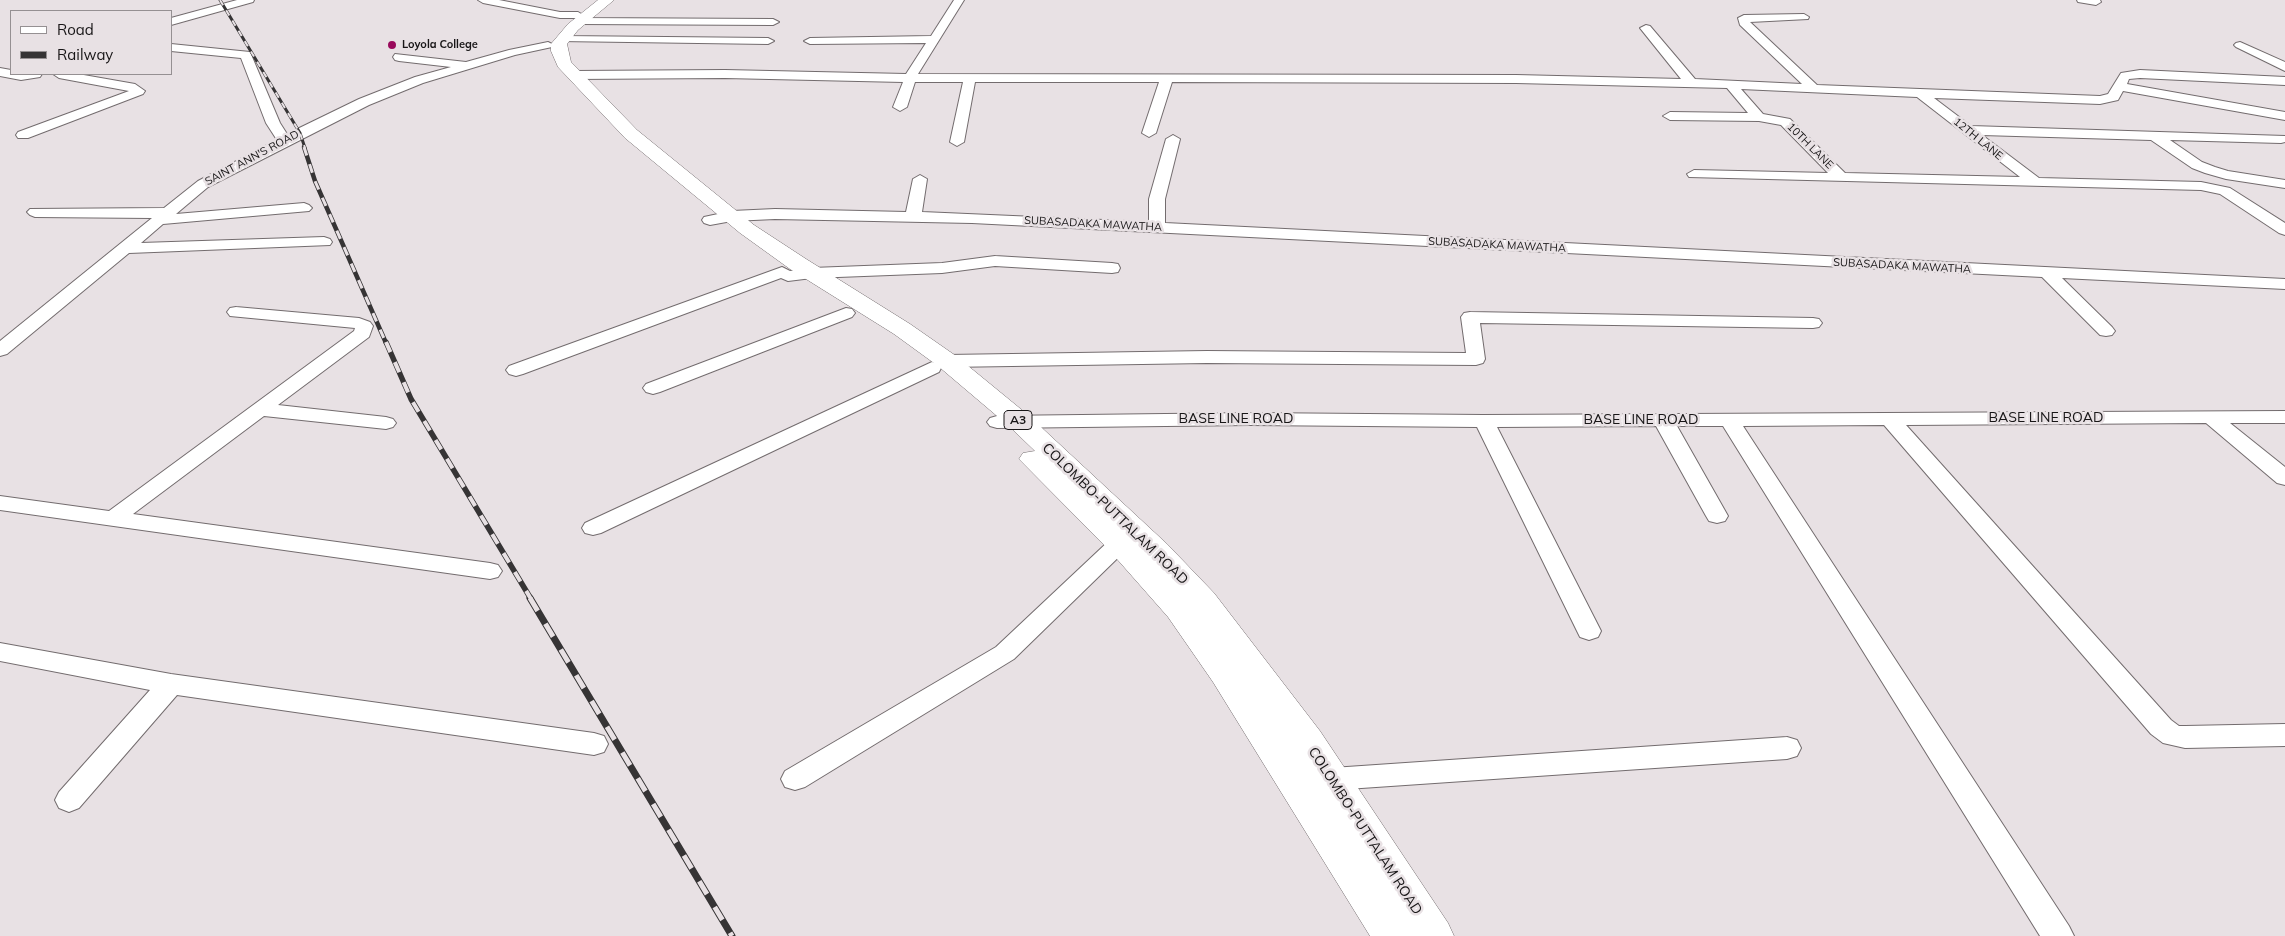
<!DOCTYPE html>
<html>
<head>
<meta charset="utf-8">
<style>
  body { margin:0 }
  #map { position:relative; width:2285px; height:936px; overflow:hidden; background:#e8e1e4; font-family:Mulish,sans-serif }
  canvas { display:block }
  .legend { position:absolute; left:10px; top:10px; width:162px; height:65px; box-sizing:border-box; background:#e8e1e4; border:1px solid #959092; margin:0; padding:6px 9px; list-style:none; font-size:15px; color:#181617 }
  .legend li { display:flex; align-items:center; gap:10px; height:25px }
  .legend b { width:25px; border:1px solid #959092 }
</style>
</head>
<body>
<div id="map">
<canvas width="2285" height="936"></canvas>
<ul class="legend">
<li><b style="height:6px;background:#fff"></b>Road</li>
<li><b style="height:6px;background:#363435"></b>Railway</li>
</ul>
</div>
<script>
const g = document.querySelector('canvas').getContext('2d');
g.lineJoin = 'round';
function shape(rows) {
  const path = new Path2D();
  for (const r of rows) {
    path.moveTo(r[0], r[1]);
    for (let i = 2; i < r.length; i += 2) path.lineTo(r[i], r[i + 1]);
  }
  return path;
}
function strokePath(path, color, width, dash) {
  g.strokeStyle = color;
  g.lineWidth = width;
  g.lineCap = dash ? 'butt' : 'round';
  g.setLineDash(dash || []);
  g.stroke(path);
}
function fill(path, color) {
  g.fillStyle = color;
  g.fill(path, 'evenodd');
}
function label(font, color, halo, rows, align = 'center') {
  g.font = font + ' Mulish,sans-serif';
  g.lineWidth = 5;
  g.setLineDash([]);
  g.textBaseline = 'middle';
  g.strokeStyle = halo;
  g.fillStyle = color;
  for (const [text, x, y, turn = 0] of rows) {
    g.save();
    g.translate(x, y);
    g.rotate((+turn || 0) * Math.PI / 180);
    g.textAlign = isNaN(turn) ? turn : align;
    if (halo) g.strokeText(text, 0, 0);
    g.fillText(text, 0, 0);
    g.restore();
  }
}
const minor = shape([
  [237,0,254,0,253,2,171,25,171,18,237,0],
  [478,0,499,0,560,12,578,12,583,15,580,18,773,19,779,22,773,25,580,24,574,21,578,18,560,18,483,3,478,0],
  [954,0,964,0,918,74,1516,75,1681,79,1640,28,1646,25,1650,26,1695,79,1802,84,1740,25,1738,18,1744,15,1804,14,1809,17,1808,19,1750,22,1817,85,2100,96,2108,94,2121,73,2140,70,2285,77,2285,85,2140,78,2129,79,2127,84,2285,112,2285,120,2123,91,2118,100,2100,104,1934,98,1971,126,2285,136,2285,142,2281,143,2170,140,2202,162,2215,167,2228,171,2285,180,2285,188,2226,179,2205,173,2192,168,2151,140,1982,135,2039,178,2201,182,2230,188,2285,223,2285,235,2279,233,2220,194,2201,190,1689,177,1687,174,1694,170,1828,173,1781,125,1759,121,1670,120,1663,116,1670,112,1748,113,1727,88,1516,83,1172,82,1156,133,1149,137,1142,133,1159,82,975,82,964,142,957,146,950,142,963,82,915,82,907,107,900,111,893,107,903,82,725,78,574,79,568,75,574,71,725,70,906,74,926,43,810,44,804,41,810,38,931,36,954,0],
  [1741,89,1917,97,2020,177,1845,173,1790,119,1763,114,1741,89],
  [2077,0,2100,0,2101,2,2096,5,2078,2,2077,0],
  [563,36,768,38,774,41,768,44,559,41,557,39,559,37,563,36],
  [548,42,554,45,552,47,515,55,423,83,369,105,208,187,176,214,304,203,309,205,312,208,309,211,163,224,141,243,324,237,330,239,332,242,330,245,129,253,7,354,0,356,0,341,152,218,35,217,30,215,27,212,30,209,164,208,198,181,277,140,266,123,241,58,171,51,171,44,250,52,280,123,287,134,359,99,415,77,451,67,399,61,395,60,393,57,395,54,466,62,509,50,548,42],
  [2240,42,2285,62,2285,71,2236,47,2234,45,2236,43,2240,42],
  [0,68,11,70,11,74,42,74,40,77,21,80,0,76,0,68],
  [53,74,78,74,135,84,145,91,143,94,28,138,18,138,16,135,18,132,129,91,59,78,53,74],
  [1173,135,1180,139,1165,199,1165,223,2285,279,2285,289,2062,278,2112,327,2115,331,2112,335,2106,336,2100,335,2042,277,972,223,775,219,732,221,710,225,704,223,702,220,704,217,732,211,775,209,906,212,913,179,920,175,927,179,922,212,1149,222,1149,199,1166,139,1173,135],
  [995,256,1112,263,1118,264,1120,268,1118,272,1112,273,995,266,942,273,812,278,788,281,781,278,523,374,516,376,509,374,506,370,509,366,782,267,790,271,812,268,942,263,995,256],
  [236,307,359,318,370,322,373,326,369,337,278,405,386,417,393,419,396,423,393,427,386,429,264,416,133,514,490,563,498,565,502,571,498,577,490,579,0,510,0,496,109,511,354,331,355,328,230,316,227,312,230,308,236,307],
  [846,308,852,309,855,313,852,317,660,392,653,394,646,392,643,388,646,384,846,308],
  [1470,312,1813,318,1819,319,1822,323,1819,327,1813,328,1480,323,1485,359,1483,363,1476,365,1207,363,947,367,940,365,938,361,940,357,947,355,1207,351,1466,353,1461,317,1464,313,1470,312],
  [932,362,939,364,941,368,939,372,601,533,593,535,585,533,582,528,585,523,932,362],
  [2285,411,2285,423,2230,423,2285,467,2285,485,2277,483,2206,423,1906,425,2171,720,2179,726,2185,726,2285,724,2285,746,2185,748,2163,743,2151,734,1884,425,1743,426,2069,926,2074,936,2040,936,1723,426,1677,426,1728,516,1725,521,1717,523,1709,521,1706,516,1656,426,1497,427,1601,631,1598,637,1589,640,1580,637,1577,631,1477,427,1250,425,997,428,990,426,987,422,990,418,997,416,1250,413,1484,415,2285,411],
  [1120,536,1128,538,1131,543,1128,548,1014,659,805,787,795,790,785,787,781,779,785,771,996,647,1112,538,1120,536],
  [0,643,171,674,594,733,604,736,608,744,604,752,594,755,177,695,79,808,69,812,59,808,55,800,59,792,150,690,0,661,0,643],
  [1787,737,1797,740,1801,748,1797,756,1787,759,1332,790,1322,787,1318,779,1322,771,1332,768,1787,737]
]);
const highway = shape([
  [598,0,614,0,578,30,567,44,571,62,637,130,754,225,806,259,910,324,956,356,1028,415,1167,544,1214,593,1320,731,1448,923,1454,936,1370,936,1213,682,1168,617,1109,550,1019,459,1023,453,1035,451,1010,427,938,366,894,334,790,269,740,233,625,138,558,67,551,51,551,44,568,24,598,0]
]);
strokePath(minor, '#736c6e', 2);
strokePath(highway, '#736c6e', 1);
fill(minor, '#fff');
fill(highway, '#fff');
const railFar3 = shape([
  [220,0,300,133,305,148]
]);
const railFar2 = shape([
  [304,147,315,181,386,343]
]);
const railFar1 = shape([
  [386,342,411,399,531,599]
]);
const rail = shape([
  [530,598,732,936]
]);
strokePath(railFar3, '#363435', 3);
strokePath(railFar2, '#363435', 4.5);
strokePath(railFar1, '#363435', 5.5);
strokePath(rail, '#363435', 7);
strokePath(railFar3, '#e8e1e4', 2, [6]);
strokePath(railFar2, '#e8e1e4', 3, [9]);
strokePath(railFar1, '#e8e1e4', 4, [11]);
strokePath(rail, '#e8e1e4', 5, [15]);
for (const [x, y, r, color] of [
  [392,45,5,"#990a5c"]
]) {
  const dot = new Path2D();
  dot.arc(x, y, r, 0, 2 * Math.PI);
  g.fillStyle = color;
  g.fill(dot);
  strokePath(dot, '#e8e1e4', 2);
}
label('bold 11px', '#181617', '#e8e1e4', [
  ["Loyola College",402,45]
], 'left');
label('11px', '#181617', '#e8e1e4', [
  ["12TH LANE",1978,139,39],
  ["10TH LANE",1810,146,45],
  ["SAINT ANN'S ROAD",252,158,-28],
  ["SUBASADAKA MAWATHA",1093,224,3],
  ["SUBASADAKA MAWATHA",1497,245,3],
  ["SUBASADAKA MAWATHA",1902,266,3]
]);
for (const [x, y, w] of [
  [1018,420,28]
]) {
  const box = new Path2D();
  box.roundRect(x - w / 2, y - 9.5, w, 19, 4);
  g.fillStyle = '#e8e1e4';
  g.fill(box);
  strokePath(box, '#181617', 1);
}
label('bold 12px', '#181617', null, [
  ["A3",1018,420]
]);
label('14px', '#181617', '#e8e1e4', [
  ["BASE LINE ROAD",2046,418],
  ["BASE LINE ROAD",1236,419],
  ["BASE LINE ROAD",1641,420],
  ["COLOMBO-PUTTALAM ROAD",1115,514,44],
  ["COLOMBO-PUTTALAM ROAD",1365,831,57]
]);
</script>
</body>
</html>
